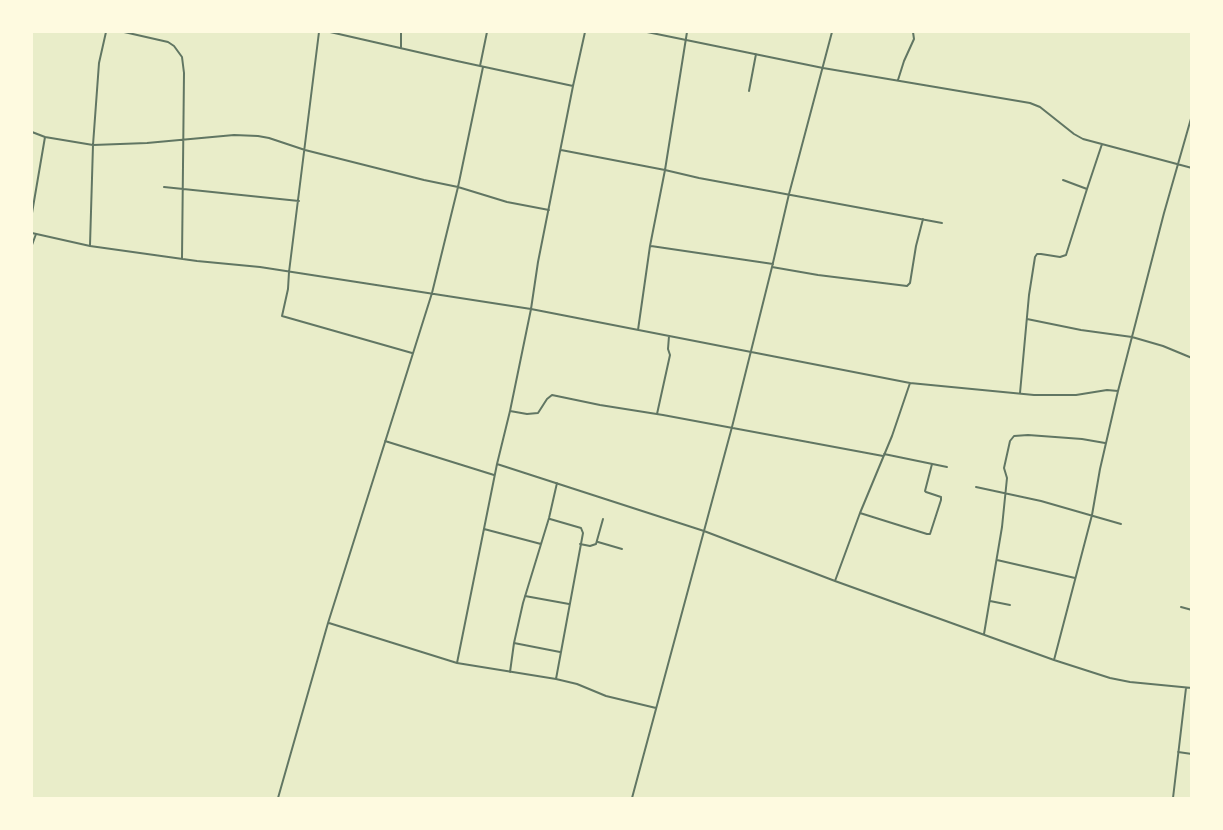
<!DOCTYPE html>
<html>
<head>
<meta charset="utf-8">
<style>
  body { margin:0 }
  #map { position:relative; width:1223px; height:830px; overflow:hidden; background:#e9edc9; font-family:"Exo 2",sans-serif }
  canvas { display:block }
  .frame { position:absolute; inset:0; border:33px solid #fefae0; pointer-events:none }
</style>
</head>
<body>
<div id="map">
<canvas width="1223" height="830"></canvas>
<div class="frame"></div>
</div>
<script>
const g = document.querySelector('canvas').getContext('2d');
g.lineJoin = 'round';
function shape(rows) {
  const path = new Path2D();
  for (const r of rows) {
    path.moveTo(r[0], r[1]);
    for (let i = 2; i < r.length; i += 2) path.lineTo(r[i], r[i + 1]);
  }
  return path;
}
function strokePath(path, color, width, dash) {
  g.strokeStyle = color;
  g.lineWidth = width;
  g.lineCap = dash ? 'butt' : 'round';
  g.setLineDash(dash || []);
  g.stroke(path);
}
strokePath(shape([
  [124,32,168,42,174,46,182,57,184,73,182,258],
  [319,32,289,272,288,289,282,316,412,353],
  [330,32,457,61,573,86],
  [585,32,573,86,538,262,531,309,910,383,1034,395,1076,395,1107,390,1118,391],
  [647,32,823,68,1030,103,1040,107,1074,134,1083,139,1192,168],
  [401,47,401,32],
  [480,66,487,32],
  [898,80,904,61,914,39,913,32],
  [749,91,756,54],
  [32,132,45,137],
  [561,150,665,170,699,178,942,223],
  [1063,180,1087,189,1102,144],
  [164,187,299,201],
  [32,213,45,137,93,145,99,63,106,32],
  [32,233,90,246,197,261,260,267,531,309,510,411,497,464,704,531,835,581,1054,660,1110,678,1130,682,1192,688],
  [32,245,36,234],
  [90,245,93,145,147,143,234,135,258,136,269,138,305,150,424,180,458,187,507,202,549,210],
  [651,246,773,264],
  [772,267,818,275,907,286,910,283,916,246,923,219],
  [1027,319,1081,330,1132,337,1163,346,1192,358],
  [638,330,650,246,665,170,687,32],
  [1020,393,1029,295,1035,257,1037,254,1041,254,1060,257,1066,255,1087,189],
  [510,411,527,414,538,413,547,399,552,395,600,405,663,415,883,456],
  [657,414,670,355,668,349,669,336],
  [385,441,494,475],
  [884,454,947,467],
  [976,487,1041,501,1121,524],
  [860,513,927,534,930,534,941,500,941,497,926,492,925,491,932,464],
  [550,519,581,528,583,533,556,679],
  [484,529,541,544],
  [598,542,622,549],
  [580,544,590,546,596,544,603,519],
  [997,560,1075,578],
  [835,581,860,513,892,436,910,383],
  [525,596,569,604],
  [990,601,1010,605],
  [1181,607,1192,610],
  [329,623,457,663,556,679,577,684,606,696,656,708],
  [984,634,1002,527,1007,478,1004,468,1010,441,1014,436,1028,435,1082,439,1105,443],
  [514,643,560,652],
  [1054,660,1092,515,1100,469,1118,391,1164,213,1192,115],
  [457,663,497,464],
  [510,672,514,643,523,603,549,518,557,483],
  [1178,752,1192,754],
  [278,798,328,623,432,293,458,187,483,67],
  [632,798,732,427,772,267,789,194,832,32],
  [1173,798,1186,688]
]), '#617663', 2);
</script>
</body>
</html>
